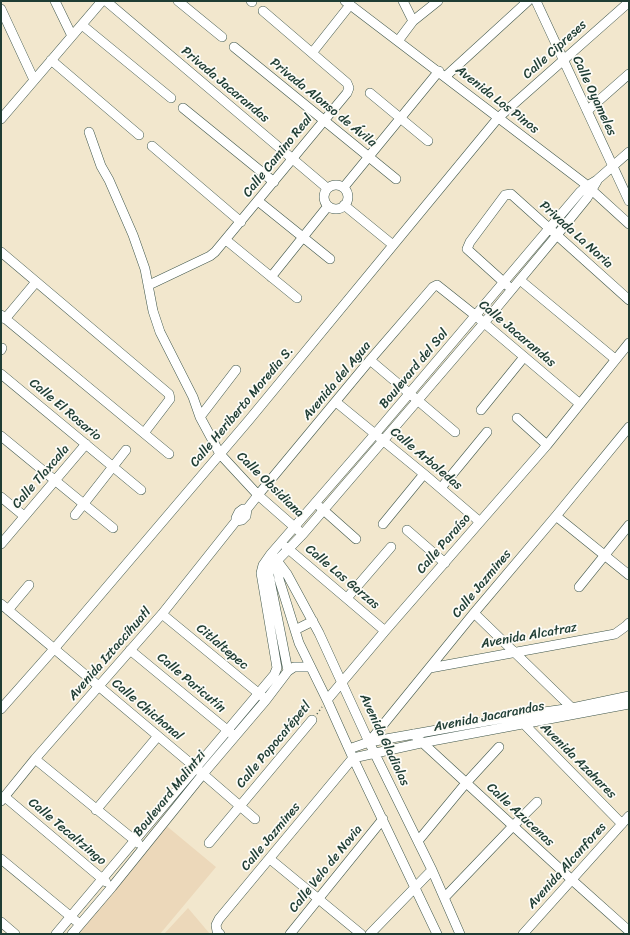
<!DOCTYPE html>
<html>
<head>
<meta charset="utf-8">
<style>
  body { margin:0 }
  #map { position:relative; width:630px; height:935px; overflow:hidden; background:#f2e7cd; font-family:Sriracha,sans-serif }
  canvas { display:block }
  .frame { position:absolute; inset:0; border:2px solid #1f3d34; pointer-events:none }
</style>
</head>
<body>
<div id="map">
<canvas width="630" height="935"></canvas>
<div class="frame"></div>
</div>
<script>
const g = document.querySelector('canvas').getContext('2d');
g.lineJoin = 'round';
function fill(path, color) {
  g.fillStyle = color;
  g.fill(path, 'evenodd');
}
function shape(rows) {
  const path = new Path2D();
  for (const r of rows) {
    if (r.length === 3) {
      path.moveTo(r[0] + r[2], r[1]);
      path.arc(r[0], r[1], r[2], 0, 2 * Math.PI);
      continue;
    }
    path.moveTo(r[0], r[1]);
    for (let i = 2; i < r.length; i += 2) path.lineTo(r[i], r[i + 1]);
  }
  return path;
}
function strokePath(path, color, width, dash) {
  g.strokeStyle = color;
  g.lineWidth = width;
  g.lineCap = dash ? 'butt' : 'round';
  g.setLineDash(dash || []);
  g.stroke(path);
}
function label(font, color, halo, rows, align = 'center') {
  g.font = font + ' Sriracha,sans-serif';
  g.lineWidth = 3.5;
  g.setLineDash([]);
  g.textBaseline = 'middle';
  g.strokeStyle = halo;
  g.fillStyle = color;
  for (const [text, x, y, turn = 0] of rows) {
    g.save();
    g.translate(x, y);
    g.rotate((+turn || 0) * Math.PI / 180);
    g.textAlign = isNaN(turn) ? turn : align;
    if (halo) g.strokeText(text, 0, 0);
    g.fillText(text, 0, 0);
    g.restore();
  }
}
fill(shape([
  [163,823,216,867,160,934,71,934],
  [188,908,210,934,164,934]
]), '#ecd8ba');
const minor = shape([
  [55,1,72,36],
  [106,1,327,188],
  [178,1,222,37],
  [251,1,252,2],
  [345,1,584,183,629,224],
  [403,1,413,21],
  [536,1,629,201],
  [1,9,34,80],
  [82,25,171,98],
  [398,41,413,21,438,1],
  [234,47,396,179],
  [312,53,350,5],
  [51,60,139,135],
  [446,76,528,1],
  [370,93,428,141],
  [183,108,274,182],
  [587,111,629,74],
  [1,119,102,1],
  [89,132,101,166,109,180,133,235,145,269,153,311,160,332,193,397,200,417,220,454,258,495,299,531],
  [152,146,241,222],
  [336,197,12],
  [344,187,439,71],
  [258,201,330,259],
  [344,205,393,245],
  [226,240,297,298],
  [1,252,169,394,170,399,144,433],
  [271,277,328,206],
  [520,280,615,359],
  [149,285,210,256,215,252,347,93,349,88,347,83,263,11],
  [508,286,467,249,470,242,505,195,511,194,629,300],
  [1,315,169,454],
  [5,319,36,282],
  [1,350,2,348],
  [370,360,455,432],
  [1,374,141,490],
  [336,402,424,474,480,522],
  [481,410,524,357],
  [200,417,236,370],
  [517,418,547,445],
  [1,436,113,528],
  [441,488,487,432],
  [1,497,24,516],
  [320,507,356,539],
  [75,515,126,450],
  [556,516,629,575],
  [236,521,242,520,246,516,247,509,258,495,370,360,433,287,437,285,476,316,580,404],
  [383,524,424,474],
  [407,530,445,563],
  [1,544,86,444],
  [286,547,385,631],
  [278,558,277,562,279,579,299,643,327,700,353,758,437,934],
  [278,562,287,574,319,633,369,742,432,870,460,934],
  [579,587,629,525],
  [347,598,391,547],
  [1,604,196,768,255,819],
  [8,610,29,585],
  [474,613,574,710],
  [162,614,263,697],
  [295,630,313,621],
  [130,650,232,734],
  [430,668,615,634,626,626,629,623],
  [288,671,269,575,270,568,303,534,484,323,557,235,587,198,597,181],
  [327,700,385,631,547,445,629,343],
  [1,709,54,649,249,420,498,118,629,2],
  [521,721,622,824],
  [413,734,572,880,629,931],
  [369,742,474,613,556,516,629,427],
  [349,749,369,742,516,716,572,708,629,696],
  [353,758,421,743,629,704],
  [35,759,138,843],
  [5,797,106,882],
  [1,801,35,759,162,614,236,521,236,518,239,512,243,509,247,509],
  [96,810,158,736],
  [418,841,466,783,499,747],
  [209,843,312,720],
  [1,859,76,921],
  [270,859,361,934],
  [445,897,513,826,537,802],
  [1,922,15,934],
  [56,934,274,675,277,668,261,573,263,565,270,555,375,434,580,192,587,186,597,180,629,152],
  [72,934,112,887,203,774,266,700,288,671,294,667,310,667],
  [220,934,217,931,216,925,219,919,353,758],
  [290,934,383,819],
  [370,934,432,870],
  [523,934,629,816]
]);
strokePath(minor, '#3f564b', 10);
strokePath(shape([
  [317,714,322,707]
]), '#3f564b', 1.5, [1, 3]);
strokePath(minor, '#fff', 9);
label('13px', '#1f3d34', '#fdfcf7', [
  ["Calle Cipreses",555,50,-42],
  ["Privada Jacarandas",225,85,40],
  ["Calle Oyameles",594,96,65],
  ["Avenida Los Pinos",497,100,38],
  ["Privada Alonso de Ávila",323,103,39],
  ["Calle Camino Real",278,156,-51],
  ["Privada La Noria",576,235,42],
  ["Calle Jacarandas",517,334,40],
  ["Boulevard del Sol",414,369,-50],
  ["Avenida del Agua",337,381,-50],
  ["Calle Heriberto Moredia S.",242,407,-50],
  ["Calle El Rosario",65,410,40],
  ["Calle Arboledas",426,459,40],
  ["Calle Tlaxcala",41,477,-49],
  ["Calle Obsidiana",270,485,44],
  ["Calle Paraíso",444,544,-49],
  ["Calle Las Garzas",342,577,40],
  ["Calle Jazmines",482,584,-50],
  ["Avenida Alcatraz",529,636,-10],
  ["Citlaltepec",222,647,40],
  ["Avenida Iztaccíhuatl",110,654,-49],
  ["Calle Paricutín",191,683,40],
  ["Calle Chichonal",147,710,40],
  ["Avenida Jacarandas",489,717,-11],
  ["Avenida Gladiolas",384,740,65],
  ["Calle Popocatépetl",274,745,-50],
  ["Avenida Azahares",578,761,45],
  ["Boulevard Malintzi",170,794,-51],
  ["Calle Azucenas",520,815,43],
  ["Calle Tecaltzingo",67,832,40],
  ["Calle Jazmines",271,837,-50],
  ["Avenida Alcanfores",567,866,-48],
  ["Calle Velo de Novia",326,869,-51]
]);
</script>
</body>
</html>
